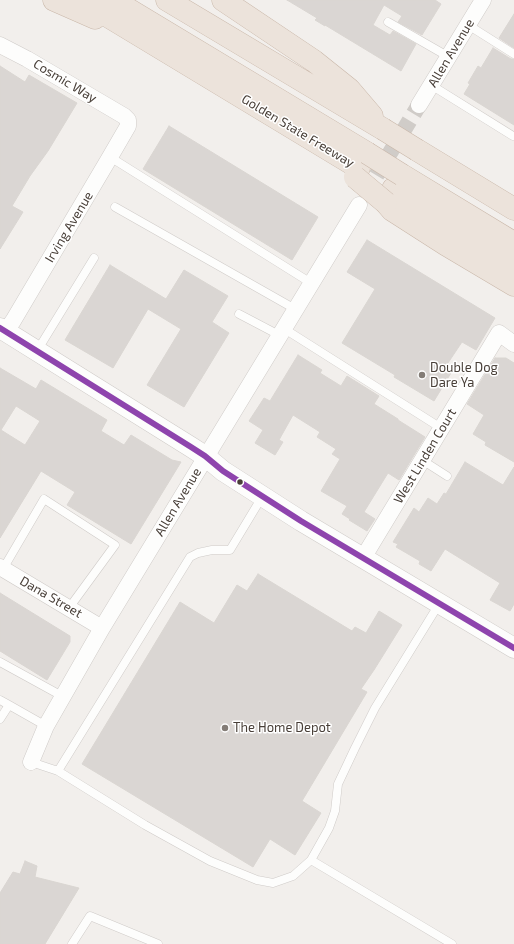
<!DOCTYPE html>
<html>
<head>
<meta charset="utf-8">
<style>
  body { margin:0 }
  canvas { display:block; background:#f2efec }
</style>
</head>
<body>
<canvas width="514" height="944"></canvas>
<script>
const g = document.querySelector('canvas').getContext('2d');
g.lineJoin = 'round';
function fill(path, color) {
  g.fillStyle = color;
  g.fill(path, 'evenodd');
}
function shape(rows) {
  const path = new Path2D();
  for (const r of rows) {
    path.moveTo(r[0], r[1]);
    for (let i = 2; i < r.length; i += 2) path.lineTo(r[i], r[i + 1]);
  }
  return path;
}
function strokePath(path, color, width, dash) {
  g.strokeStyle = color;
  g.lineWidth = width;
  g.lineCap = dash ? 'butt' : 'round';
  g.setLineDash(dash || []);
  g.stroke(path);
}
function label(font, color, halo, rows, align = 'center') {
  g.font = font + ' "Exo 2",sans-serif';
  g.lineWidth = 3;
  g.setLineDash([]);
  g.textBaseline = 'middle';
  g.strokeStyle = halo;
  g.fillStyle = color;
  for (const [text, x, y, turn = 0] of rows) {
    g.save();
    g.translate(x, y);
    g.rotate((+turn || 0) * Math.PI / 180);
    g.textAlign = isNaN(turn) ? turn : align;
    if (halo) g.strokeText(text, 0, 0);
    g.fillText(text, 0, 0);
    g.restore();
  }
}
const building = shape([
  [287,0,435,0,441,4,422,35,398,22,402,16,384,5,373,25,390,35,393,31,416,44,401,71,325,25,325,26,315,20,317,18,287,0],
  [514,14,514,48,499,38,514,14],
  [493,48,511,59,514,59,514,125,464,94,470,84,468,83,478,66,481,68,493,48],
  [0,66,25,82,29,75,77,103,48,151,30,176,12,206,23,212,0,249,0,66],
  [169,126,318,217,292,260,143,169,169,126],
  [367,240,495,318,476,350,462,342,444,369,451,373,434,401,394,377,395,375,342,343,375,289,347,272,367,240],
  [110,265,166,299,184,270,228,296,212,322,229,333,184,407,147,385,181,329,148,309,113,368,65,340,110,265],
  [298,355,322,370,320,373,341,386,347,376,379,396,374,404,398,419,398,420,425,437,399,480,388,473,364,512,375,519,367,531,349,520,350,519,342,514,347,506,321,491,340,459,332,454,336,449,317,437,320,432,293,415,279,440,283,442,275,455,255,443,263,430,249,421,264,398,270,401,298,355],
  [495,358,506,358,514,363,514,462,485,445,486,442,473,434,484,415,467,404,495,358],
  [0,368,36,389,41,380,107,420,101,431,124,445,131,435,172,460,181,462,131,544,67,505,75,492,41,471,0,538,0,368],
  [16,406,40,421,25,445,1,430,16,406],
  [465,462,503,485,514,467,514,604,510,611,490,600,500,583,445,549,431,571,419,564,420,561,396,547,398,544,393,542,414,508,419,512,428,498,437,504,444,493,446,494,465,462],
  [258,574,352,631,355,627,366,633,379,611,402,625,374,670,361,689,367,692,302,801,321,813,295,855,270,839,253,867,82,764,180,602,214,623,237,585,247,591,258,574],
  [0,593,70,636,70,642,47,680,0,651,0,593],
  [25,861,37,866,35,877,79,888,45,944,0,944,0,893,13,872,20,874,25,861]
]);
fill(building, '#dad6d3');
strokePath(building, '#dad6d2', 1);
strokePath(shape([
  [364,196,419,105]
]), '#d0ccc8', 16, [16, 8]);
const service = shape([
  [388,22,449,57],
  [468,25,514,54],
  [431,85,513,136],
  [110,157,311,283],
  [115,207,295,309],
  [239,314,279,335],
  [283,328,441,428],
  [37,351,94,258],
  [422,460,447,476],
  [3,569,44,499,115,545,69,608],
  [439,604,375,708,355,748,338,784,335,811,329,828,311,860,452,944],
  [0,662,62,696],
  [0,700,9,705,0,719],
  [9,705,46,726],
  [31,762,58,771,145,825,210,861,257,880,273,883,293,876,311,860],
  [58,771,190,557,198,553,212,550,230,550,262,497],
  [72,944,90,916,158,944]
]);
const minor = shape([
  [0,45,27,59,124,116,128,120,128,126,110,157,13,321,5,332],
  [419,105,483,0],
  [363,558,499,333,514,344],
  [0,567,102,628],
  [31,762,46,726,102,628,359,205]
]);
const tertiary = shape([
  [0,328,191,447,205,456,223,471,301,521,514,648]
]);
const motorway = shape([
  [54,0,95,18],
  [81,0,359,168],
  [113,0,367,153],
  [167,0,383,129],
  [223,0,314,61,349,89,372,116],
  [417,150,514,209],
  [402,175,514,243],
  [393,189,514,262],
  [386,203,392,210,445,244,514,285]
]);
strokePath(service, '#cfcbc8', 9);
strokePath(minor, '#cfcbc8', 17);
strokePath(tertiary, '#cfcbc8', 21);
strokePath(motorway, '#c9b7a9', 23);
strokePath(service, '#fdfdfc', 8);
strokePath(minor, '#fdfdfc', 16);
strokePath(tertiary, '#fdfdfc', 20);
strokePath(motorway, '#ece3db', 22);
const motorwayBridge = shape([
  [383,129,417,150],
  [367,153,402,175],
  [355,177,386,203]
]);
strokePath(motorwayBridge, '#c9b7a9', 23, []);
strokePath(motorwayBridge, '#ece3db', 22);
strokePath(shape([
  [0,328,191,447,205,456,223,471,301,521,514,648]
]), '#8e44ad', 6);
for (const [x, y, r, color] of [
  [422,375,4,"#847d77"],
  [240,482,3.5,"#483f38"],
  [225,728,4,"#847d77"]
]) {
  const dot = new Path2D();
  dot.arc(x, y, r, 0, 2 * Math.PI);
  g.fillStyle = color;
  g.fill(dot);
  strokePath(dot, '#fff', 1.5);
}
label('13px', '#483f38', '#fff', [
  ["Allen Avenue",451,53,-59],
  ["Cosmic Way",65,81,31],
  ["Golden State Freeway",298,131,31],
  ["Irving Avenue",69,227,-59],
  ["West Linden Court",425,456,-59],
  ["Allen Avenue",178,502,-59],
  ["Dana Street",51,597,30]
]);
label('13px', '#483f38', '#fff', [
  ["Double Dog",430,368],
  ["Dare Ya",430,383],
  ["The Home Depot",233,728]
], 'left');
</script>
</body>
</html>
